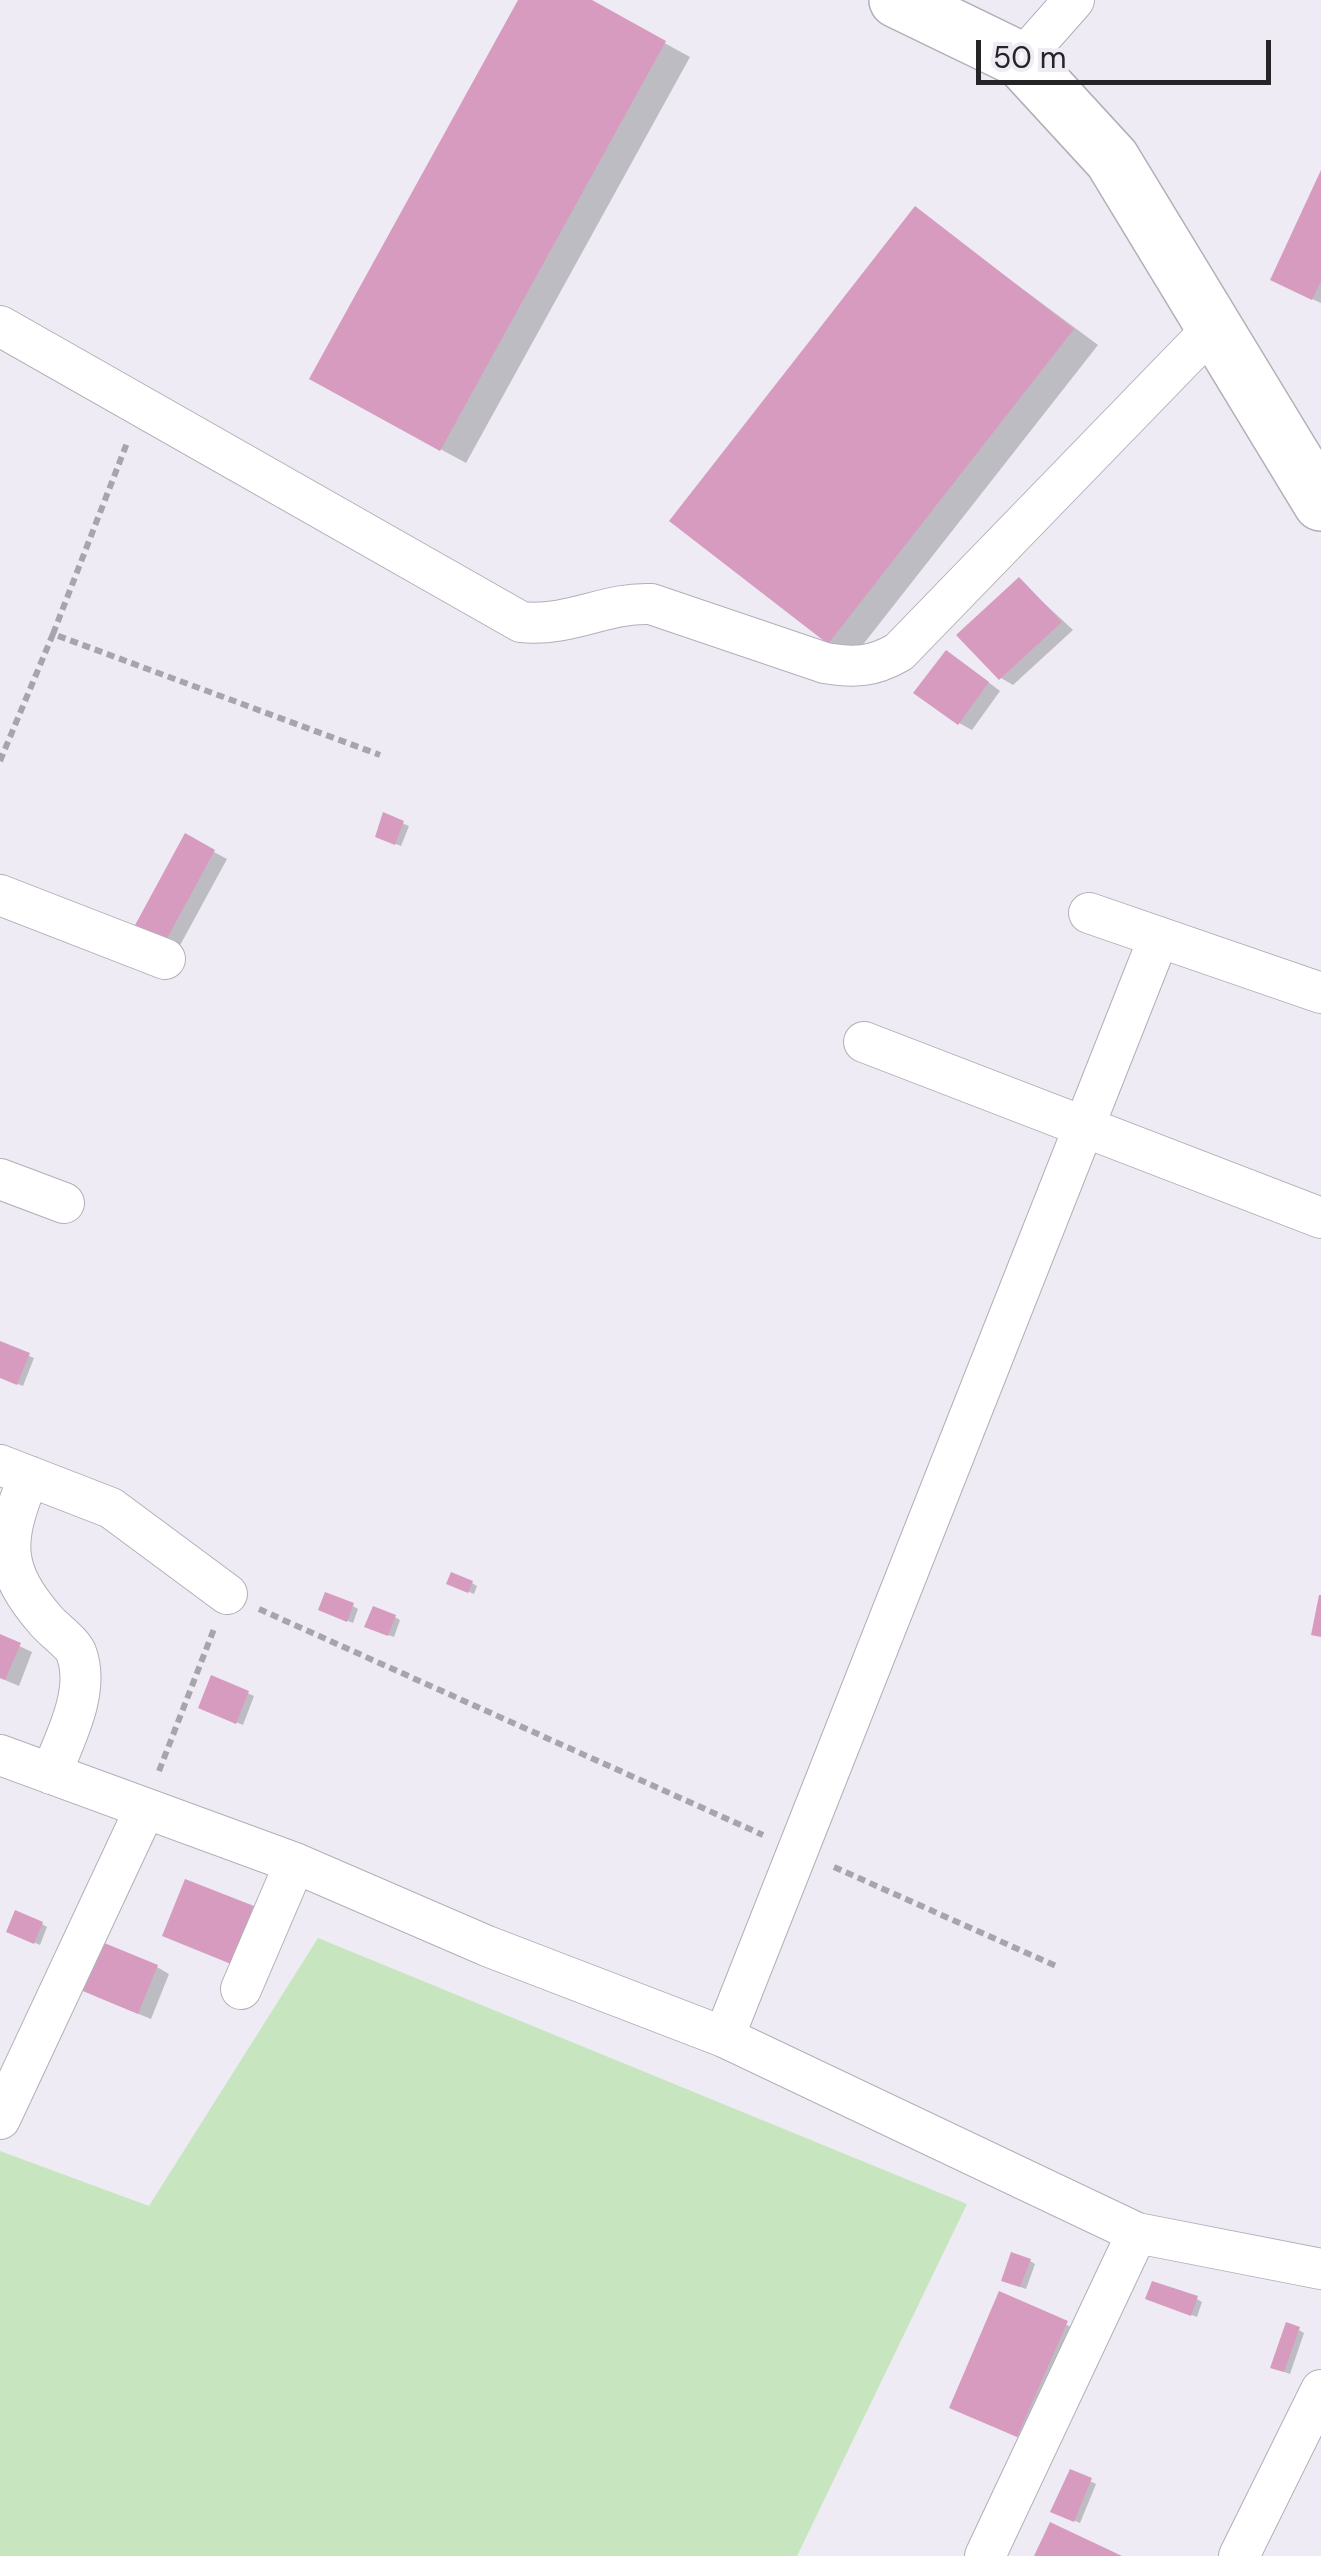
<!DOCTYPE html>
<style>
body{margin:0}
#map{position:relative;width:1321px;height:2556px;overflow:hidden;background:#eeebf4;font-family:"DM Sans",sans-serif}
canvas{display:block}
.scale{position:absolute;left:976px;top:40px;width:295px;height:45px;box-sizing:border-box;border:5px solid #252427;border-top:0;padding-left:12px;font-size:30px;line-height:35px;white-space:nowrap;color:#252427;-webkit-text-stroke:8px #eeebf4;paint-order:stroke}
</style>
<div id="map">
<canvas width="1321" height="2556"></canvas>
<div class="scale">50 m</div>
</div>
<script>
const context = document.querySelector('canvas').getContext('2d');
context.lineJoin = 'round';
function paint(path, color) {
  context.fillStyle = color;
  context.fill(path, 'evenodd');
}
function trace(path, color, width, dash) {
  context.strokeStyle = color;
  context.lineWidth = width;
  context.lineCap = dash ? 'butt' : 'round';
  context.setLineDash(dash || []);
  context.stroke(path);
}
paint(new Path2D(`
 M318 1938 967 2204 797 2556H0V2151L149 2206Z`), '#c7e6bf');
paint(new Path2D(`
 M521 0H586L690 57 466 463 337 393Z
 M1321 176V303L1292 290Z
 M915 209 1098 345 854 656 829 642Z
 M1019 580 1073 630 1013 685 1001 678Z
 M959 660 1000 691 972 730 959 723Z
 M385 816 409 826 401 846 383 839Z
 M186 837 227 859 178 949 137 926Z
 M0 1344 34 1358 23 1386 0 1377Z
 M472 1583 477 1586 474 1594 455 1586Z
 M353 1606 358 1609 353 1623 326 1612Z
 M395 1617 400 1620 394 1637 372 1629Z
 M0 1637 32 1652 19 1686 0 1678Z
 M212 1678 254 1696 243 1725 207 1710Z
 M42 1924 47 1927 40 1945 15 1934Z
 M157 1967 169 1974 151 2019 93 1995Z
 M1030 2261 1035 2264 1026 2289 1009 2283Z
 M1001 2294 1086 2334 1037 2446 952 2407Z
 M1197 2299 1202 2302 1197 2317 1154 2301Z
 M1299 2330 1304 2333 1290 2374 1279 2370Z
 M1071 2472 1096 2484 1080 2523 1059 2514Z`), '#0003');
paint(new Path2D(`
 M518 0H592L666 41 440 451 309 379Z
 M1321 170V281L1312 300 1270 280Z
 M915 206 1074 329 828 644 669 521Z
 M1019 577 1062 622 999 680 956 635Z
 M946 650 989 682 958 725 913 693Z
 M383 812 404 821 395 845 375 837Z
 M185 833 215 850 164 944 134 927Z
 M0 1341 30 1353 17 1385 0 1378Z
 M451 1572 473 1581 468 1593 446 1584Z
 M325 1592 354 1603 347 1622 318 1610Z
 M1319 1595H1321V1637L1311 1635Z
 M373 1606 396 1615 388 1636 364 1627Z
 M0 1634 21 1643 5 1680 0 1678Z
 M211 1675 249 1691 236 1724 198 1708Z
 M185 1879 254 1906 231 1964 162 1936Z
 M15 1910 43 1922 34 1944 6 1932Z
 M97 1940 158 1965 138 2014 78 1989Z
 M1011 2252 1031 2259 1020 2287 1001 2281Z
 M1152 2281 1198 2296 1191 2316 1145 2299Z
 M999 2291 1068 2321 1017 2437 949 2408Z
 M1286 2322 1300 2327 1284 2372 1270 2368Z
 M1070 2469 1092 2478 1074 2522 1050 2512Z
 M1050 2522 1122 2556H1034Z`), '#d79bc0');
const street = new Path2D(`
 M1021 60 1074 0
 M0 326 521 622C571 627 605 602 651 604L825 663C855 668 873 667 899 652L1214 327
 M0 895 165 959
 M1089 913 1321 993
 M864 1042 1321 1218
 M0 1179 64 1203
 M0 1465 111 1508 227 1594
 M29 1476C3 1541 0 1568 47 1622 55 1631 74 1644 77 1655 90 1693 64 1740 51 1774
 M0 1755 295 1863 487 1946 724 2037 1137 2233 1321 2269
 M241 1989 295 1863
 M724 2037 1159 937
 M0 2119 145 1809
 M985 2556 1137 2233
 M1239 2556 1321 2390`);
const secondary = new Path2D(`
 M897 0 1021 60 1112 159 1321 503`);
trace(street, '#b2afb8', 42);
trace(secondary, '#b2afb8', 58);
trace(new Path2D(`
 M53 634 127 443
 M0 761 53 634 380 755
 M259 1609 763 1835
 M159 1771 214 1629
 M834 1867 1056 1966`), '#a7a5ac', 6, [8, 5]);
trace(street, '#fff', 40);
trace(secondary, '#fff', 55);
</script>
